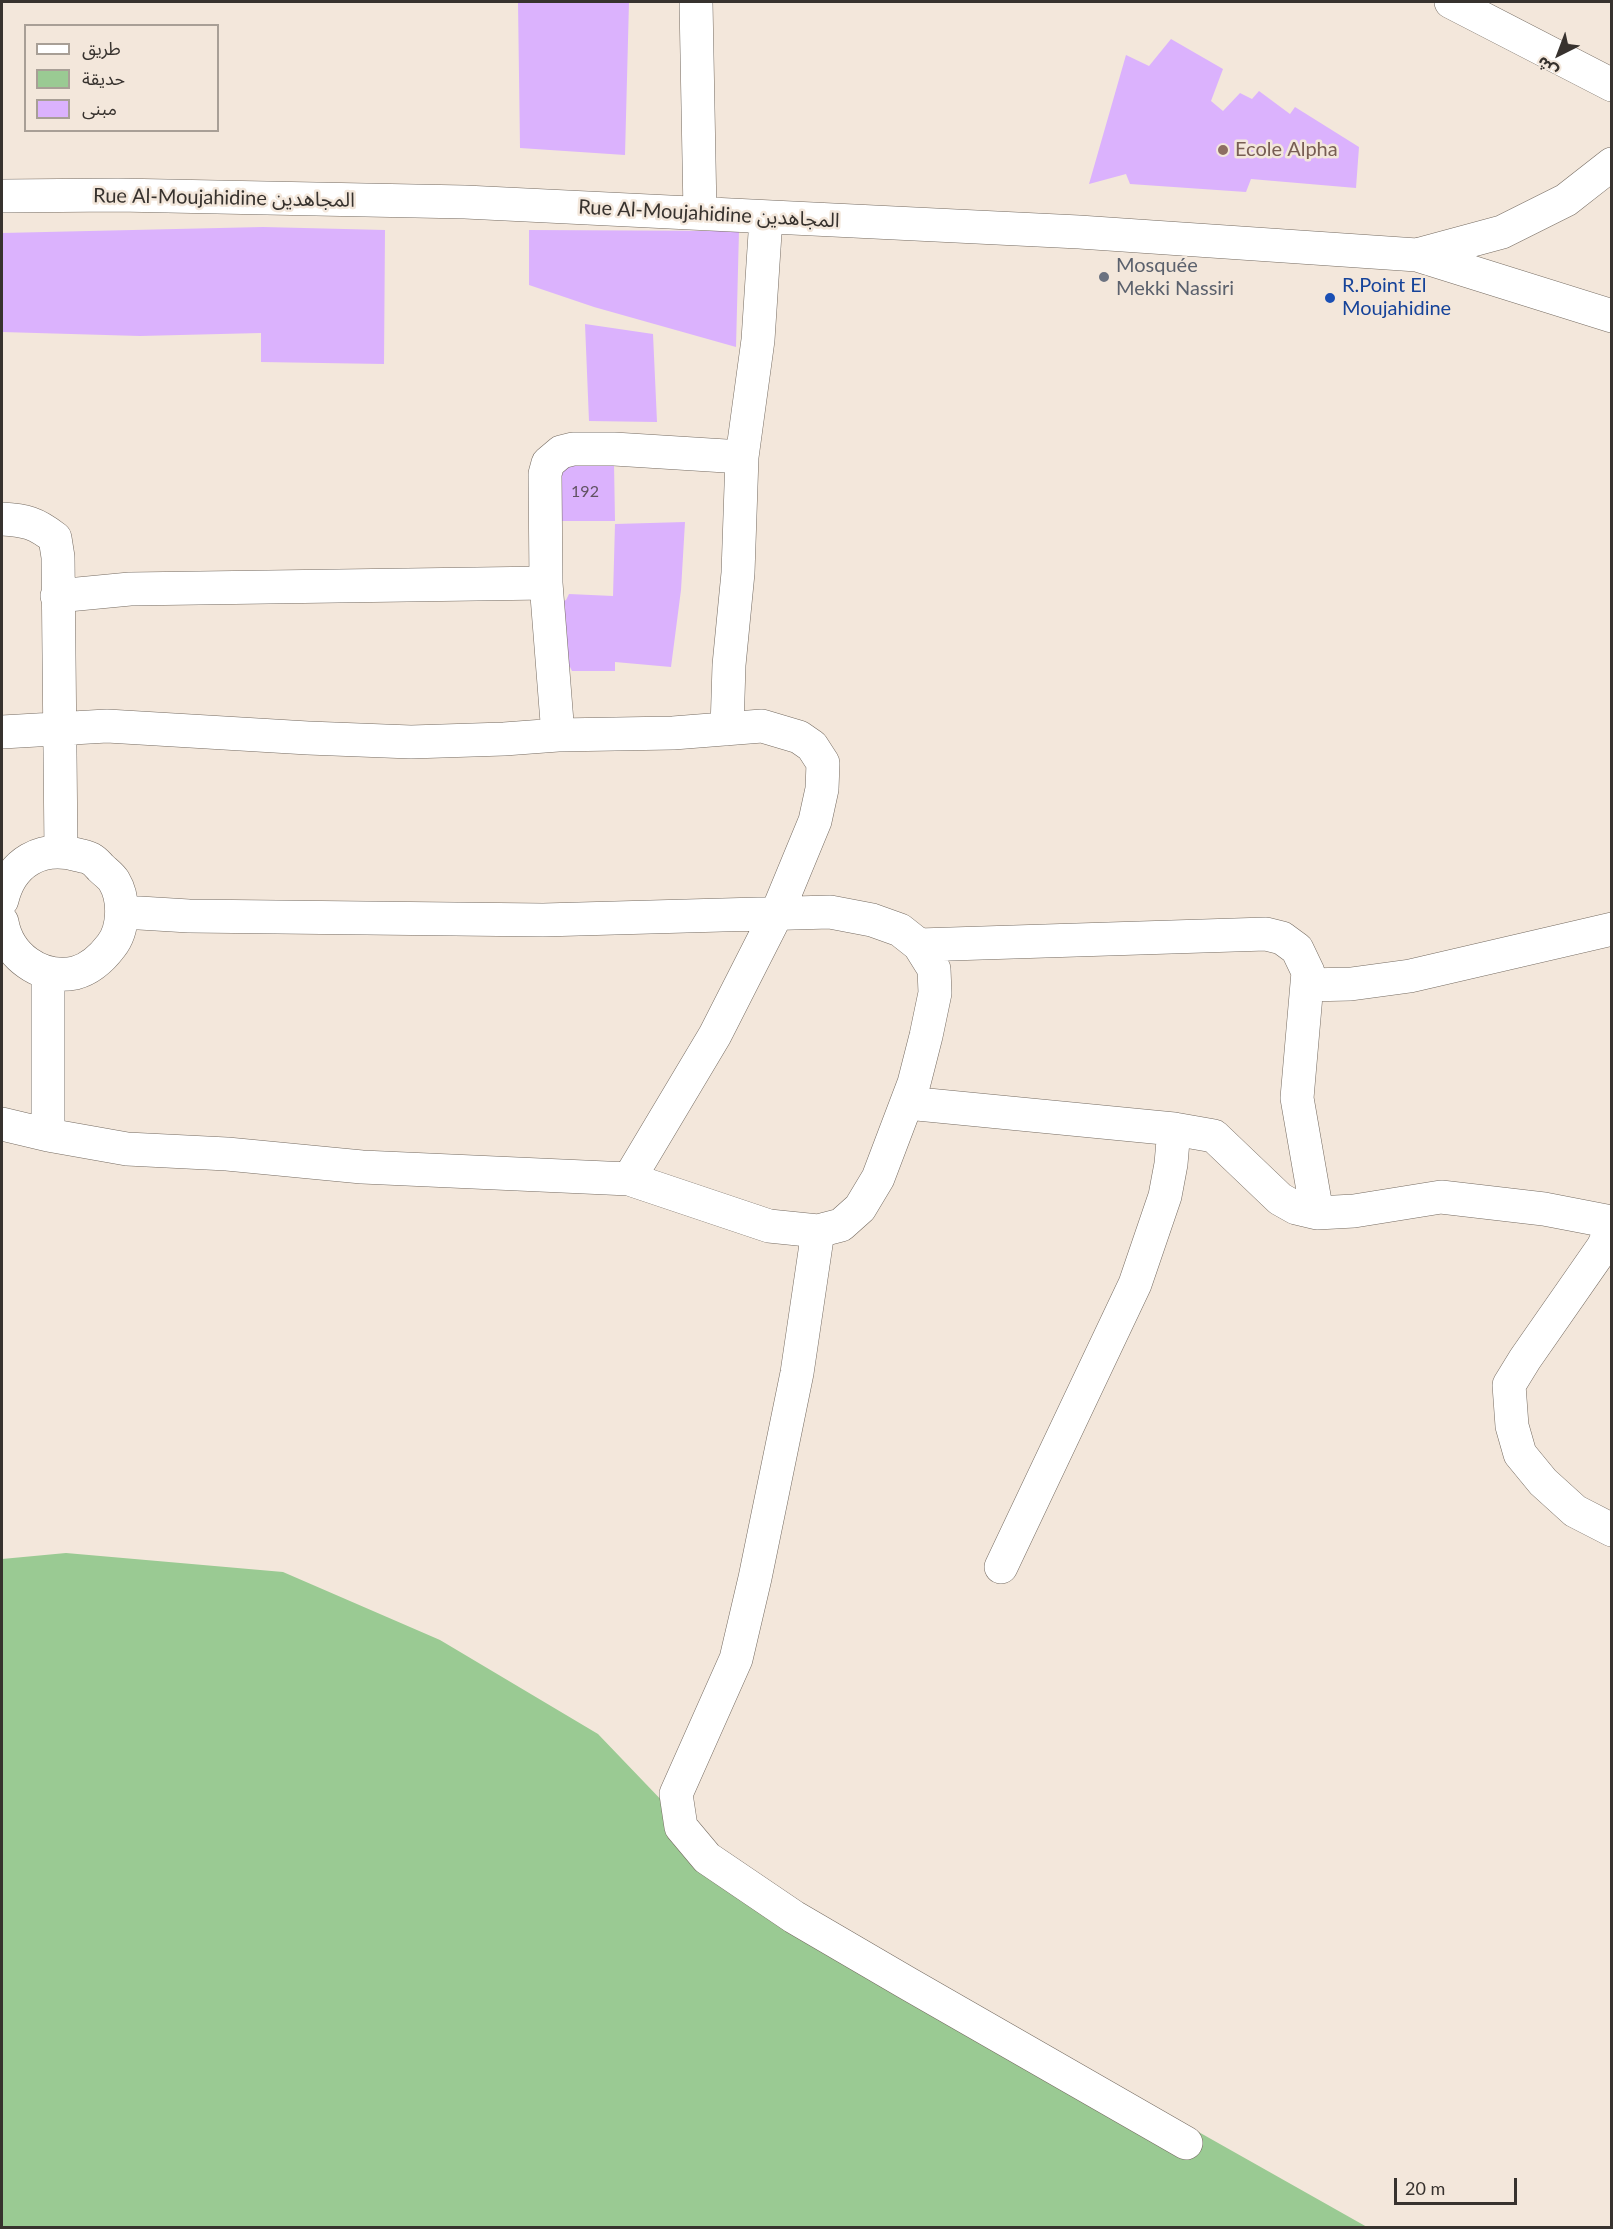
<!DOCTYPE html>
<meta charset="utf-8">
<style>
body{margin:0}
#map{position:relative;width:1613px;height:2229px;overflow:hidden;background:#f3e7db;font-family:Lato,"Noto Sans Arabic",sans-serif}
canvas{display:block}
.frame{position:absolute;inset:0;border:3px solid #37322e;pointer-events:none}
.legend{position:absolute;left:24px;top:24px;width:195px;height:108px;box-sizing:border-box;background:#f3e7db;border:2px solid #a89f96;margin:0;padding:8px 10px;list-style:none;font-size:18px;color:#37322e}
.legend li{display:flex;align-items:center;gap:12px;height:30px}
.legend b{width:30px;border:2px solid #a89f96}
.north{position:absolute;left:1529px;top:24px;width:60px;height:60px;-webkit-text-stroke:4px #f3e7db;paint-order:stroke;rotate:222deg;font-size:16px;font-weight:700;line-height:24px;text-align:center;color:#37322e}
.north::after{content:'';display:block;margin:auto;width:21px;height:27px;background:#37322e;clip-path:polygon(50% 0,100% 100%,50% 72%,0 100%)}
.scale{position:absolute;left:1394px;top:2178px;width:123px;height:27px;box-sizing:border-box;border:3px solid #37322e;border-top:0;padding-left:8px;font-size:18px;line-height:21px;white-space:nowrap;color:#37322e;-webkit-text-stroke:4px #f3e7db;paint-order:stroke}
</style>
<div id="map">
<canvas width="1613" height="2229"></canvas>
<div class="frame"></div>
<ul class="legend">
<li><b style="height:8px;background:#fff"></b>طريق</li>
<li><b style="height:16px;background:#9aca93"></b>حديقة</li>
<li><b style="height:16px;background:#dbb2fd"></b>مبنى</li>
</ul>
<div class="north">ش</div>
<div class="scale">20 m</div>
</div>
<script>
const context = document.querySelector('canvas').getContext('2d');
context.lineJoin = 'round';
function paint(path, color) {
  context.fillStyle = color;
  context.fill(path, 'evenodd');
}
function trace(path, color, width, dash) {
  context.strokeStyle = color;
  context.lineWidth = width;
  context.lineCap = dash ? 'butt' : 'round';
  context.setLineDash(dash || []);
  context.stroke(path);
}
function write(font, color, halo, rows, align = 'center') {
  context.font = font + ' Lato,"Noto Sans Arabic",sans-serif';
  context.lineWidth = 5;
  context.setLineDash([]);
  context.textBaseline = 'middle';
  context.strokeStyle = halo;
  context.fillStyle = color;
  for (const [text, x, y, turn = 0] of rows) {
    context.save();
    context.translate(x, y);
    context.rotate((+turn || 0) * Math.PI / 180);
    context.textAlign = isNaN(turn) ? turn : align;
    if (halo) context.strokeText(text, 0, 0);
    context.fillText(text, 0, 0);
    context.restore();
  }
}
paint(new Path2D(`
 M66 1553 283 1572 440 1640 598 1734 714 1855 798 1906 1367 2227 2 2228V1559Z`), '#9aca93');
paint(new Path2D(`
 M518 2H629L625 155 520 148Z
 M1171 39 1223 69 1211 101 1223 111 1240 93 1252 99 1259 91 1290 114 1295 107 1359 147 1356 188 1251 179 1246 192 1130 184 1126 174 1089 184 1126 55 1149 66Z
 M263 227 385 230 384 364 261 362V333L140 336 2 332V233Z
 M529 230 739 231 736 347 594 307 529 285Z
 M585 324 653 334 657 422 589 421Z
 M556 463H614L615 521H556Z
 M685 522 681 590 671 667 615 662V671H572L570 667 564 664 561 602 566 600 569 594 613 596 615 524Z`), '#dbb2fd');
const street = new Path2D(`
 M696 2 700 213
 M1451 2 1612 85
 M2 196 118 195 465 202 1079 232 1417 255 1612 316
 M1417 255 1502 232 1566 200 1612 164
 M2 519C25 520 36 523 55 538L58 557 61 851
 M57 596 130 589 546 583
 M727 729 729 665 738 573 742 457 758 340 766 218
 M2 732 107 726 308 738 411 742 504 739 558 735 673 733 762 726 799 737 812 746 823 763 822 789 815 821 777 913 715 1035 629 1179
 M558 735 546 583 545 474 548 463 561 452 573 449H614L742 457
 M2 900C11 862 41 845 78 855 82 856 88 857 91 859 95 861 98 865 101 868 105 872 111 876 114 881 125 899 124 930 111 946 102 958 90 969 75 973 40 980 8 956 2 922
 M919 945 1266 934 1282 938 1297 949 1308 972 1297 1098 1317 1213
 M1307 985 1351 984 1410 976 1612 929
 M907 1103 1174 1129 1214 1136 1280 1199 1296 1208 1317 1213 1354 1211 1441 1197 1544 1209 1612 1222
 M2 1124 48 1135 127 1149 227 1154 362 1167 629 1179 769 1226 818 1231 841 1225 860 1208 878 1178 914 1083 926 1036 935 993 934 969 919 945 900 930 872 920 830 912 543 920 189 916 123 912
 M48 1135V973
 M1612 1227 1603 1247 1525 1359 1509 1385 1512 1426 1520 1454 1543 1482 1575 1511 1612 1530
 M818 1231 797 1373 755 1578 736 1659 676 1794 681 1827 707 1858 794 1917 907 1983 1186 2143
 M1001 1567 1135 1284 1165 1196 1171 1164 1174 1129`);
trace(street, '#756b61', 34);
trace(street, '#fff', 33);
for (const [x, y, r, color] of [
 [1223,150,6,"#8d6e63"],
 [1104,277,6,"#6b7280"],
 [1330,298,6,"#1a4fb4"]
]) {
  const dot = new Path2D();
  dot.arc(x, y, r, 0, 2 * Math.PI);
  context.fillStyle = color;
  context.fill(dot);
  trace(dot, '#f3e7db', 2);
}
write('16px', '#605262', null, [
 ["192",585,492]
]);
write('20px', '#785e54', '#f3e7db', [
 ["Ecole Alpha",1235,150]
], 'left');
write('20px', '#37322e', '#f3e7db', [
 ["Rue Al-Moujahidine المجاهدين",224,198,1],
 ["Rue Al-Moujahidine المجاهدين",709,214,3]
]);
write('20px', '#5b616d', '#f3e7db', [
 ["Mosquée",1116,266],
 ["Mekki Nassiri",1116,289]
], 'left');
write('20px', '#164399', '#f3e7db', [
 ["R.Point El",1342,286],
 ["Moujahidine",1342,309]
], 'left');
</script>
